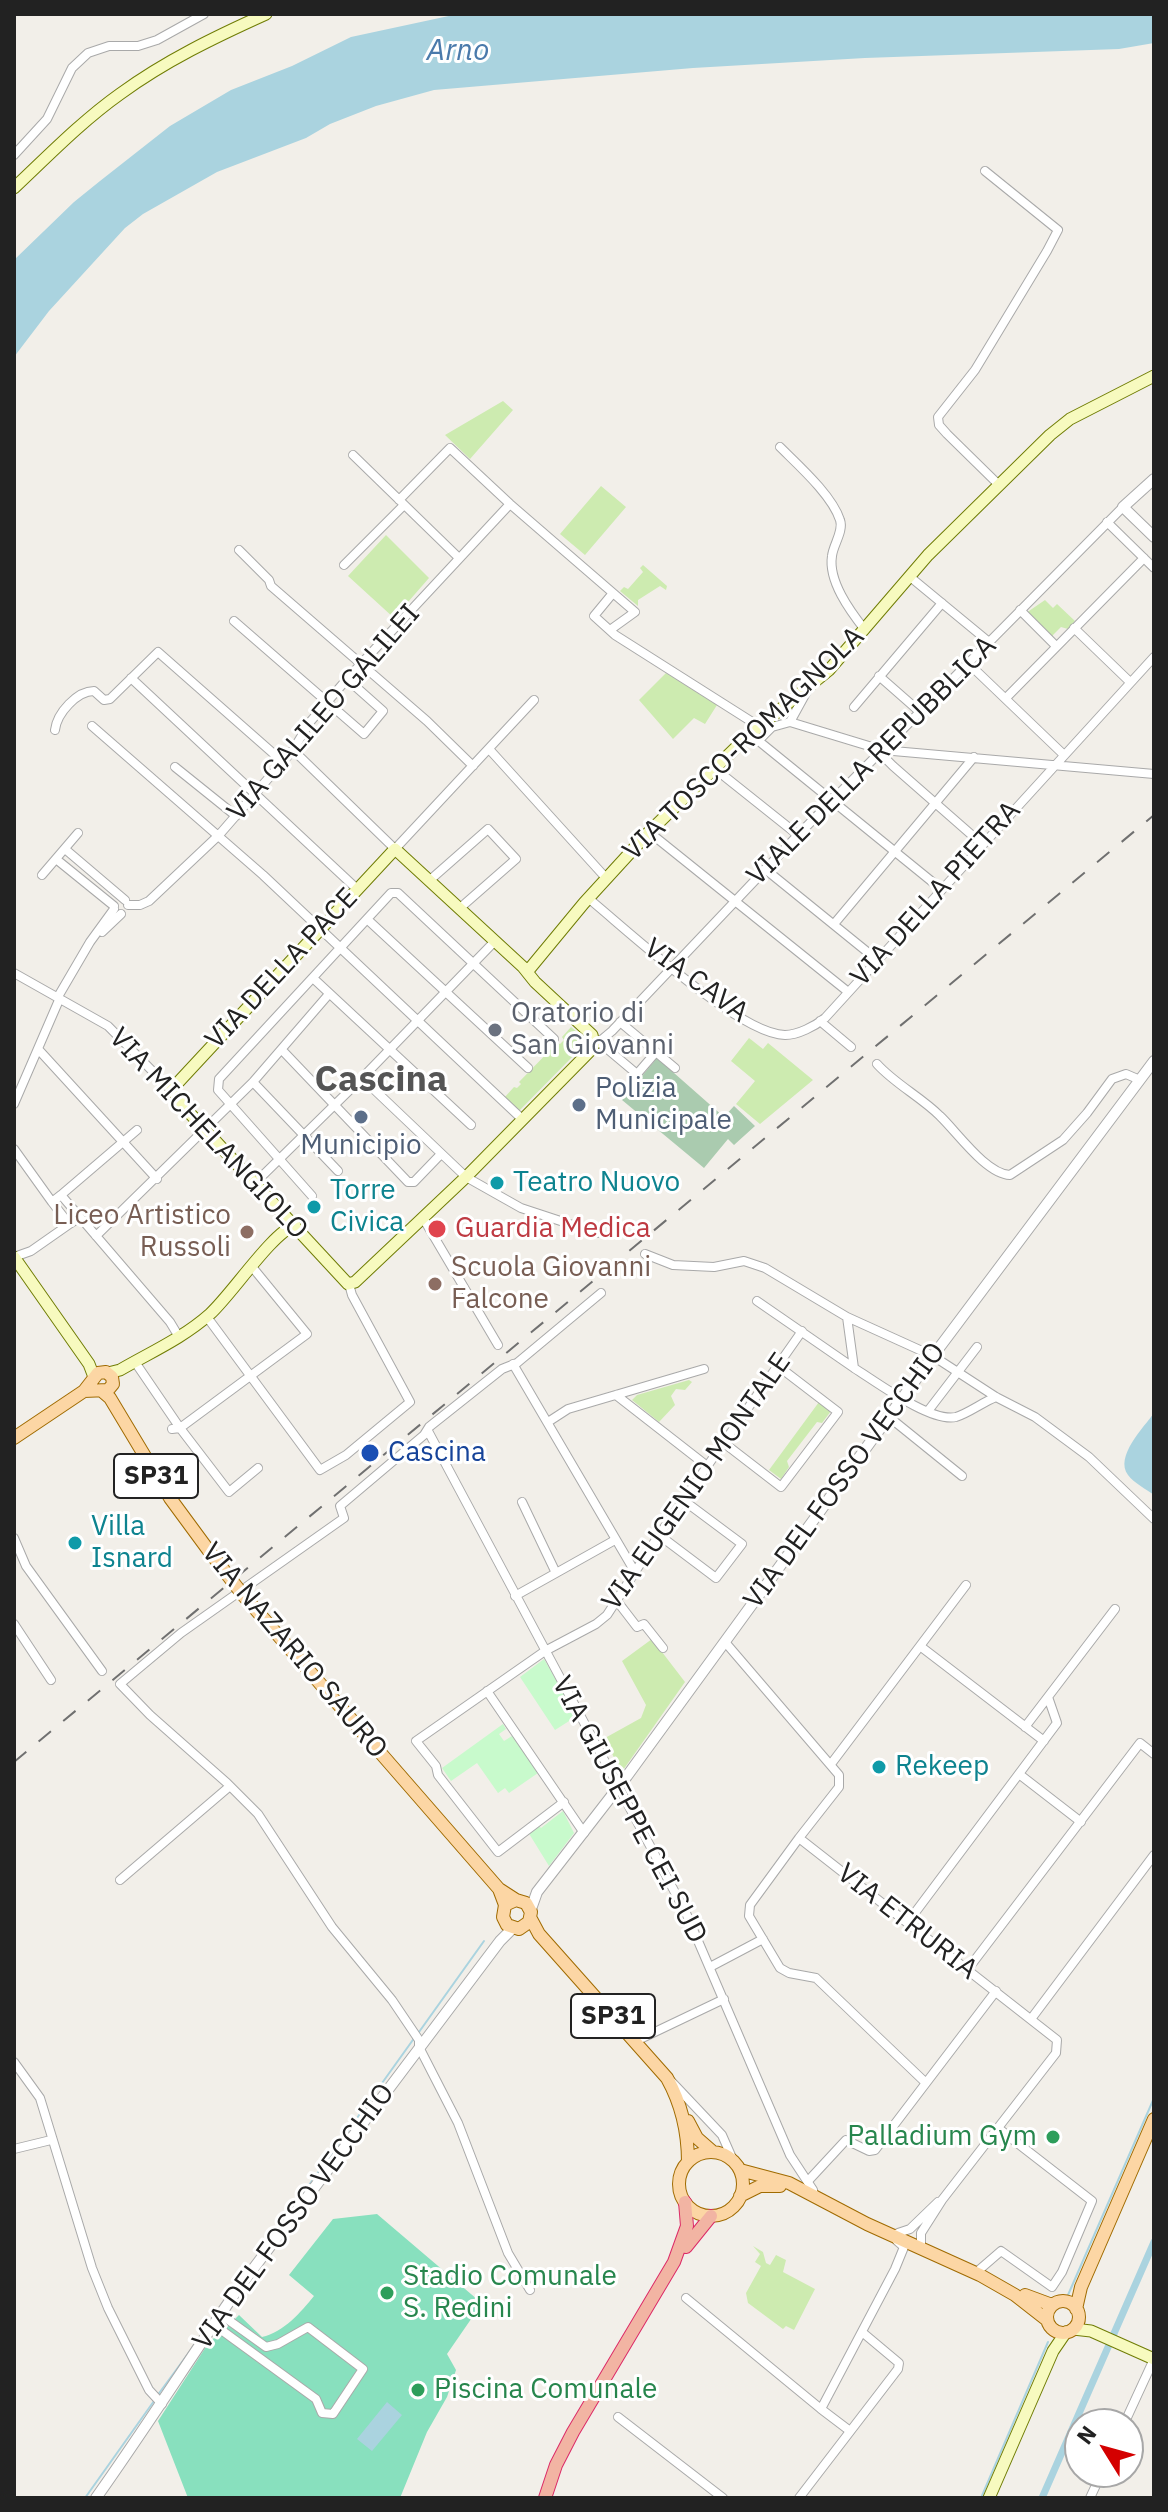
<!DOCTYPE html>
<style>
body{margin:0}
#map{position:relative;width:1168px;height:2512px;overflow:hidden;background:#f2efe9;font-family:"IBM Plex Sans",sans-serif}
canvas{display:block}
.frame{position:absolute;inset:0;border:16px solid #222;pointer-events:none}
.north{position:absolute;left:1064px;top:2408px;width:80px;height:80px;box-sizing:border-box;background:#fff;border:2px solid #a7a7a7;border-radius:50%;rotate:307deg;font-size:22px;font-weight:700;line-height:32px;text-align:center;color:#222}
.north::after{content:'';display:block;margin:auto;width:28px;height:36px;background:#d40000;clip-path:polygon(50% 0,100% 100%,50% 72%,0 100%)}
</style>
<div id="map">
<canvas width="1168" height="2512"></canvas>
<div class="frame"></div>
<div class="north">N</div>
</div>
<script>
const context = document.querySelector('canvas').getContext('2d');
context.lineJoin = 'round';
function paint(path, color) {
  context.fillStyle = color;
  context.fill(path, 'evenodd');
}
function trace(path, color, width, dash) {
  context.strokeStyle = color;
  context.lineWidth = width;
  context.lineCap = dash ? 'butt' : 'round';
  context.setLineDash(dash || []);
  context.stroke(path);
}
function write(font, color, halo, rows, align = 'center') {
  context.font = font + ' "IBM Plex Sans",sans-serif';
  context.lineWidth = 6;
  context.setLineDash([]);
  context.textBaseline = 'middle';
  context.strokeStyle = halo;
  context.fillStyle = color;
  for (const [text, x, y, turn = 0] of rows) {
    context.save();
    context.translate(x, y);
    context.rotate((+turn || 0) * Math.PI / 180);
    context.textAlign = isNaN(turn) ? turn : align;
    if (halo) context.strokeText(text, 0, 0);
    context.fillText(text, 0, 0);
    context.restore();
  }
}
paint(new Path2D(`
 M503 401 513 410 470 459 445 435Z
 M601 486 626 507 585 555 560 534Z
 M386 535 429 578 394 618 348 576Z
 M643 565 667 586 666 590 660 586 638 600V606L620 591 624 587 628 589 643 572 640 568Z
 M1045 600 1053 608 1057 604 1075 621 1068 629 1061 627 1053 635V640L1026 613Z
 M666 673 717 705 705 724 694 718 673 739 639 700Z
 M571 1027 583 1037 582 1047 518 1112 504 1098 514 1087 517 1088 521 1084 519 1082 557 1043 560 1044 564 1040 562 1037Z
 M749 1038 763 1049 768 1043 813 1080 760 1124 736 1104 755 1081 731 1061Z
 M689 1380 692 1382 685 1390 676 1389 671 1396 675 1405 659 1422 632 1400 637 1395Z
 M819 1402 831 1411 822 1423 817 1422 787 1461 789 1467 781 1479 769 1470Z
 M652 1639 685 1682 621 1773 605 1738 641 1718 646 1705 622 1661Z
 M753 2246 763 2252 766 2263 770 2265 776 2255 786 2260 783 2272 815 2289 794 2330 786 2326 783 2329 748 2303 746 2293 761 2266 755 2262 760 2254Z`), '#cdebb0');
paint(new Path2D(`
 M657 1058 724 1117 734 1106 755 1126 734 1145 728 1139 704 1168 622 1100Z`), '#aacbaf');
paint(new Path2D(`
 M544 1659 577 1716 555 1730 520 1677Z
 M503 1724 506 1729 499 1734 504 1741 512 1736 538 1773 509 1793 505 1788 498 1793 477 1763 451 1781 442 1768Z
 M563 1811 574 1833 549 1866 528 1832 538 1825 541 1828Z`), '#c8facc');
paint(new Path2D(`
 M377 2214 478 2300V2309L447 2354 456 2370 447 2397 427 2432 400 2498H188L158 2421 211 2339 216 2338 239 2315 262 2337C284 2332 301 2312 314 2296L289 2275 333 2219Z`), '#88e0be');
paint(new Path2D(`
 M458 14H1154V43L1119 49 865 58 693 68 434 90 376 106 330 124 306 138 217 172 143 214 125 228 49 311 14 357V260L74 202 100 181 170 126 231 90 292 66 351 37Z
 M1154 1413V1495C1146 1489 1134 1483 1128 1475 1114 1457 1144 1427 1154 1413Z
 M387 2402 402 2415 372 2451 357 2439Z`), '#aad3df');
trace(new Path2D(`
 M419 2032 484 1941
 M279 2227 415 2037
 M1068 2295 1154 2098
 M157 2396 196 2343
 M85 2498 154 2401
 M981 2498 1048 2342`), '#aad3df', 2);
trace(new Path2D(`
 M1042 2498 1154 2242`), '#aad3df', 7);
const minor = new Path2D(`
 M14 155 47 119 72 68 88 53 109 46H138L157 40 204 14
 M985 171 1058 230 1047 251 975 370 938 417 939 425 947 434 999 485
 M780 447C798 465 832 495 840 520 844 531 833 545 832 556 828 581 850 611 865 630
 M353 455 459 558
 M399 500 450 448 510 504 635 612 610 630
 M1107 522 1154 568
 M239 550 269 580 271 586 427 721 473 766
 M344 565 404 505
 M909 576 989 642
 M613 593 594 616 615 635 760 727
 M1020 610 1056 646
 M234 621 364 734 383 711 347 679
 M1074 628 1130 682
 M968 663 1063 754
 M879 676 920 712
 M131 678 357 889
 M1006 698 1144 558
 M854 707 942 603
 M790 722 807 691
 M92 726 263 875 522 1119
 M55 730C57 713 77 691 94 691L104 700 110 699 158 652 283 762
 M755 738 941 889
 M758 741 772 727 790 722 882 750 1154 774
 M489 749 606 878
 M293 750 395 849 534 700
 M882 750 883 756 893 766 982 844
 M175 767 236 816
 M714 768 798 835
 M649 832 847 991
 M65 849 125 900
 M56 859 114 906
 M765 869 876 959
 M42 875 78 833
 M430 880 488 829 516 859 460 908
 M588 898C626 929 740 1035 785 1035 798 1035 815 1026 825 1018L1154 657
 M128 905H140L149 901 219 835 293 750 310 722 347 679 510 504
 M368 920 528 1068
 M834 924 974 757
 M102 932 121 914
 M14 973 108 1026 172 1091
 M314 979 471 1125
 M820 1021 851 1047
 M620 1022 675 1068
 M599 1042 637 1074 656 1052
 M594 1046 612 1031 798 835 1123 507
 M38 1049 157 1179
 M282 1050 408 1182H414L441 1154
 M877 1064C895 1084 921 1097 940 1116 957 1132 986 1174 1010 1175L1063 1140 1087 1113 1112 1079 1126 1074 1140 1080
 M362 1078 466 1177 521 1208 597 1233
 M253 1082 338 1171
 M14 1104 59 1000V995L90 942 114 909
 M14 1149 52 1202
 M255 1183 362 1078 495 941
 M61 1195 137 1130
 M312 1196 218 1090 219 1079 391 893H398L554 1039
 M80 1217 71 1223 66 1220 52 1202 61 1195 170 1322 179 1337
 M423 1218 498 1345
 M96 1236 253 1082 329 994
 M645 1254 673 1265 714 1267 744 1261 765 1268 847 1317 933 1356 996 1397 1035 1417 1089 1457 1154 1519
 M14 1257 31 1251 71 1223
 M757 1301 854 1368
 M207 1317 320 1470 346 1455 410 1402 352 1295 349 1284
 M847 1317 854 1368C875 1381 931 1423 956 1417 969 1413 983 1402 996 1397
 M135 1362 180 1428 229 1492 258 1468
 M513 1364 635 1572
 M616 1395 707 1466
 M928 1411 977 1347
 M889 1417 962 1476
 M548 1422 568 1409 704 1369
 M172 1429 180 1428 307 1334 253 1268
 M428 1431 686 1913 790 2155 813 2190 814 2196
 M724 1443 781 1487 838 1412 778 1366
 M522 1502 556 1573
 M659 1535 716 1578 742 1544 683 1500
 M14 1538 26 1566 102 1671
 M515 1596 615 1540
 M617 1601 637 1627 644 1624 663 1648
 M14 1624 51 1680
 M725 1642 839 1775V1787L799 1838 1057 2040 1056 2053 942 2200 921 2233V2244
 M920 1646 1044 1741
 M487 1691 584 1833
 M1025 1727 1115 1609
 M831 1764 966 1585
 M1019 1774 1081 1822
 M564 1802 498 1852 438 1775 436 1766 416 1741 545 1651 596 1624 607 1615 659 1535 802 1331
 M799 1838 750 1905 749 1916 780 1968 789 1973 816 1978 926 2083
 M120 1880 230 1786
 M908 1922 1057 1723 1048 1697
 M710 1967 763 1939
 M968 1969 1140 1743 1154 1754
 M1031 2019 1154 1855
 M636 2041 724 1999
 M14 2062 40 2098 92 2268 108 2308 149 2390 162 2404
 M670 2080 722 2135 733 2160
 M14 2149 51 2140
 M808 2181 846 2140 869 2151 875 2150 996 1991
 M898 2233 910 2229 938 2202
 M979 2270 1001 2251 1052 2287 1062 2272 1092 2201 998 2128
 M530 2290 508 2253 458 2123 419 2047V2040L392 2000 332 1927 258 1814 227 1783 150 1715 120 1684 181 1633 344 1518 340 1506 424 1435 429 1427 502 1369 517 1363 601 1293
 M686 2298 821 2409
 M213 2324 316 2399 322 2413 333 2414 363 2369 308 2327 278 2344 266 2347 220 2314
 M618 2417 723 2498
 M1124 2424 1154 2359
 M850 2431 821 2409 895 2269 904 2247 897 2241
 M799 2498 898 2369 899 2363 862 2332
 M1090 2498 1102 2472`);
const tertiary = new Path2D(`
 M1154 479 1123 507 1154 537
 M531 1909 537 1892 627 1776 933 1356 1154 1061
 M96 2498C145 2429 190 2358 238 2289L500 1941 513 1928`);
const secondary = new Path2D(`
 M14 188C48 156 82 121 120 94 165 61 215 37 266 14
 M395 849 523 967 535 982 592 1035 594 1043 592 1049 466 1177 355 1282 348 1284 183 1106 172 1089Z
 M527 972 584 903 649 832 750 734 829 670 928 555 1050 435 1070 419 1154 376
 M14 1257 89 1364 94 1377
 M108 1373 120 1370C151 1352 183 1338 210 1314 232 1294 272 1233 295 1225
 M1073 2329 1091 2331 1154 2359
 M989 2498 1053 2351 1066 2332`);
const primary = new Path2D(`
 M103 1392 110 1398 170 1498 209 1551
 M14 1438 84 1391 98 1373 106 1372 112 1377 113 1384 108 1390 84 1391
 M243 1595 499 1889 516 1900
 M499 1889 505 1905 503 1917 507 1925 519 1929 529 1922 531 1912 526 1903 516 1900 505 1905
 M531 1919 539 1934 667 2078C681 2103 688 2133 688 2162
 M688 2121 697 2138 713 2152
 M679 2184a32 32 0 1 1 64 0a32 32 0 1 1-64 0Z
 M740 2170 789 2183 867 2224 980 2275 1015 2295 1047 2320
 M740 2196 760 2186H780
 M1025 2295 1052 2305
 M1047 2317a16 16 0 1 1 32 0a16 16 0 1 1-32 0Z
 M1076 2309 1081 2287 1154 2119`);
const trunk = new Path2D(`
 M686 2247 711 2216
 M545 2498 556 2465 573 2432 674 2262 687 2226 685 2202`);
trace(minor, '#a9a9a9', 10);
trace(tertiary, '#a9a9a9', 12);
trace(secondary, '#707d05', 13);
trace(primary, '#a06b00', 14);
trace(trunk, '#dc2a67', 14);
trace(minor, '#fff', 8);
trace(tertiary, '#fff', 10);
trace(secondary, '#f7fabf', 11);
trace(primary, '#fcd6a4', 12);
trace(trunk, '#f2b4a3', 12);
trace(new Path2D(`
 M14 1762 1154 815`), '#707070', 2, [16, 16]);
const primaryBridge = new Path2D(`
 M209 1551 243 1595`);
trace(primaryBridge, '#a06b00', 14, []);
trace(primaryBridge, '#fcd6a4', 12);
for (const [x, y, r, color] of [
 [495,1030,8,"#6b7280"],
 [579,1105,8,"#5c6f8a"],
 [361,1117,8,"#5c6f8a"],
 [497,1183,8,"#0f9aa8"],
 [314,1207,8,"#0f9aa8"],
 [437,1229,10,"#e0444e"],
 [247,1232,8,"#8d6e63"],
 [435,1284,8,"#8d6e63"],
 [370,1453,10,"#1a4fb4"],
 [75,1543,8,"#0f9aa8"],
 [879,1767,8,"#0f9aa8"],
 [1053,2137,8,"#2e9e5b"],
 [387,2293,8,"#2e9e5b"],
 [418,2390,8,"#2e9e5b"]
]) {
  const dot = new Path2D();
  dot.arc(x, y, r, 0, 2 * Math.PI);
  context.fillStyle = color;
  context.fill(dot);
  trace(dot, '#fff', 3);
}
for (const [x, y, w] of [
 [156,1476,84],
 [613,2016,84]
]) {
  const box = new Path2D();
  box.roundRect(x - w / 2, y - 22, w, 44, 6);
  context.fillStyle = '#fff';
  context.fill(box);
  trace(box, '#222', 2);
}
write('bold 26px', '#222', null, [
 ["SP31",156,1476],
 ["SP31",613,2016]
]);
write('28px', '#222', '#fff', [
 ["VIA GALILEO GALILEI",324,713,-49],
 ["VIA TOSCO-ROMAGNOLA",744,744,-44],
 ["VIALE DELLA REPUBBLICA",872,761,-45],
 ["VIA DELLA PIETRA",936,894,-48],
 ["VIA DELLA PACE",282,969,-47],
 ["VIA CAVA",696,981,36],
 ["VIA MICHELANGIOLO",208,1134,47],
 ["VIA DEL FOSSO VECCHIO",845,1476,-54],
 ["VIA EUGENIO MONTALE",697,1482,-55],
 ["VIA NAZARIO SAURO",294,1651,50],
 ["VIA GIUSEPPE CEI SUD",629,1810,62],
 ["VIA ETRURIA",907,1922,38],
 ["VIA DEL FOSSO VECCHIO",294,2217,-54]
]);
write('28px', '#5b616d', '#fff', [
 ["Oratorio di",511,1014],
 ["San Giovanni",511,1046]
], 'left');
write('28px', '#4e5e75', '#fff', [
 ["Polizia",595,1089],
 ["Municipale",595,1121],
 ["Municipio",361,1146,"center"]
], 'left');
write('28px', '#0d838f', '#fff', [
 ["Teatro Nuovo",513,1183],
 ["Torre",330,1191],
 ["Civica",330,1223],
 ["Villa",91,1527],
 ["Isnard",91,1559],
 ["Rekeep",895,1767]
], 'left');
write('28px', '#785e54', '#fff', [
 ["Liceo Artistico",231,1216],
 ["Russoli",231,1248],
 ["Scuola Giovanni",451,1268,"left"],
 ["Falcone",451,1300,"left"]
], 'right');
write('28px', '#be3a42', '#fff', [
 ["Guardia Medica",455,1229]
], 'left');
write('28px', '#164399', '#fff', [
 ["Cascina",388,1453]
], 'left');
write('28px', '#27864d', '#fff', [
 ["Palladium Gym",1037,2137,"right"],
 ["Stadio Comunale",403,2277],
 ["S. Redini",403,2309],
 ["Piscina Comunale",434,2390]
], 'left');
write('italic 30px', '#4a7aab', '#fff', [
 ["Arno",458,51]
]);
write('bold 36px', '#555', '#fff', [
 ["Cascina",381,1081]
]);
</script>
